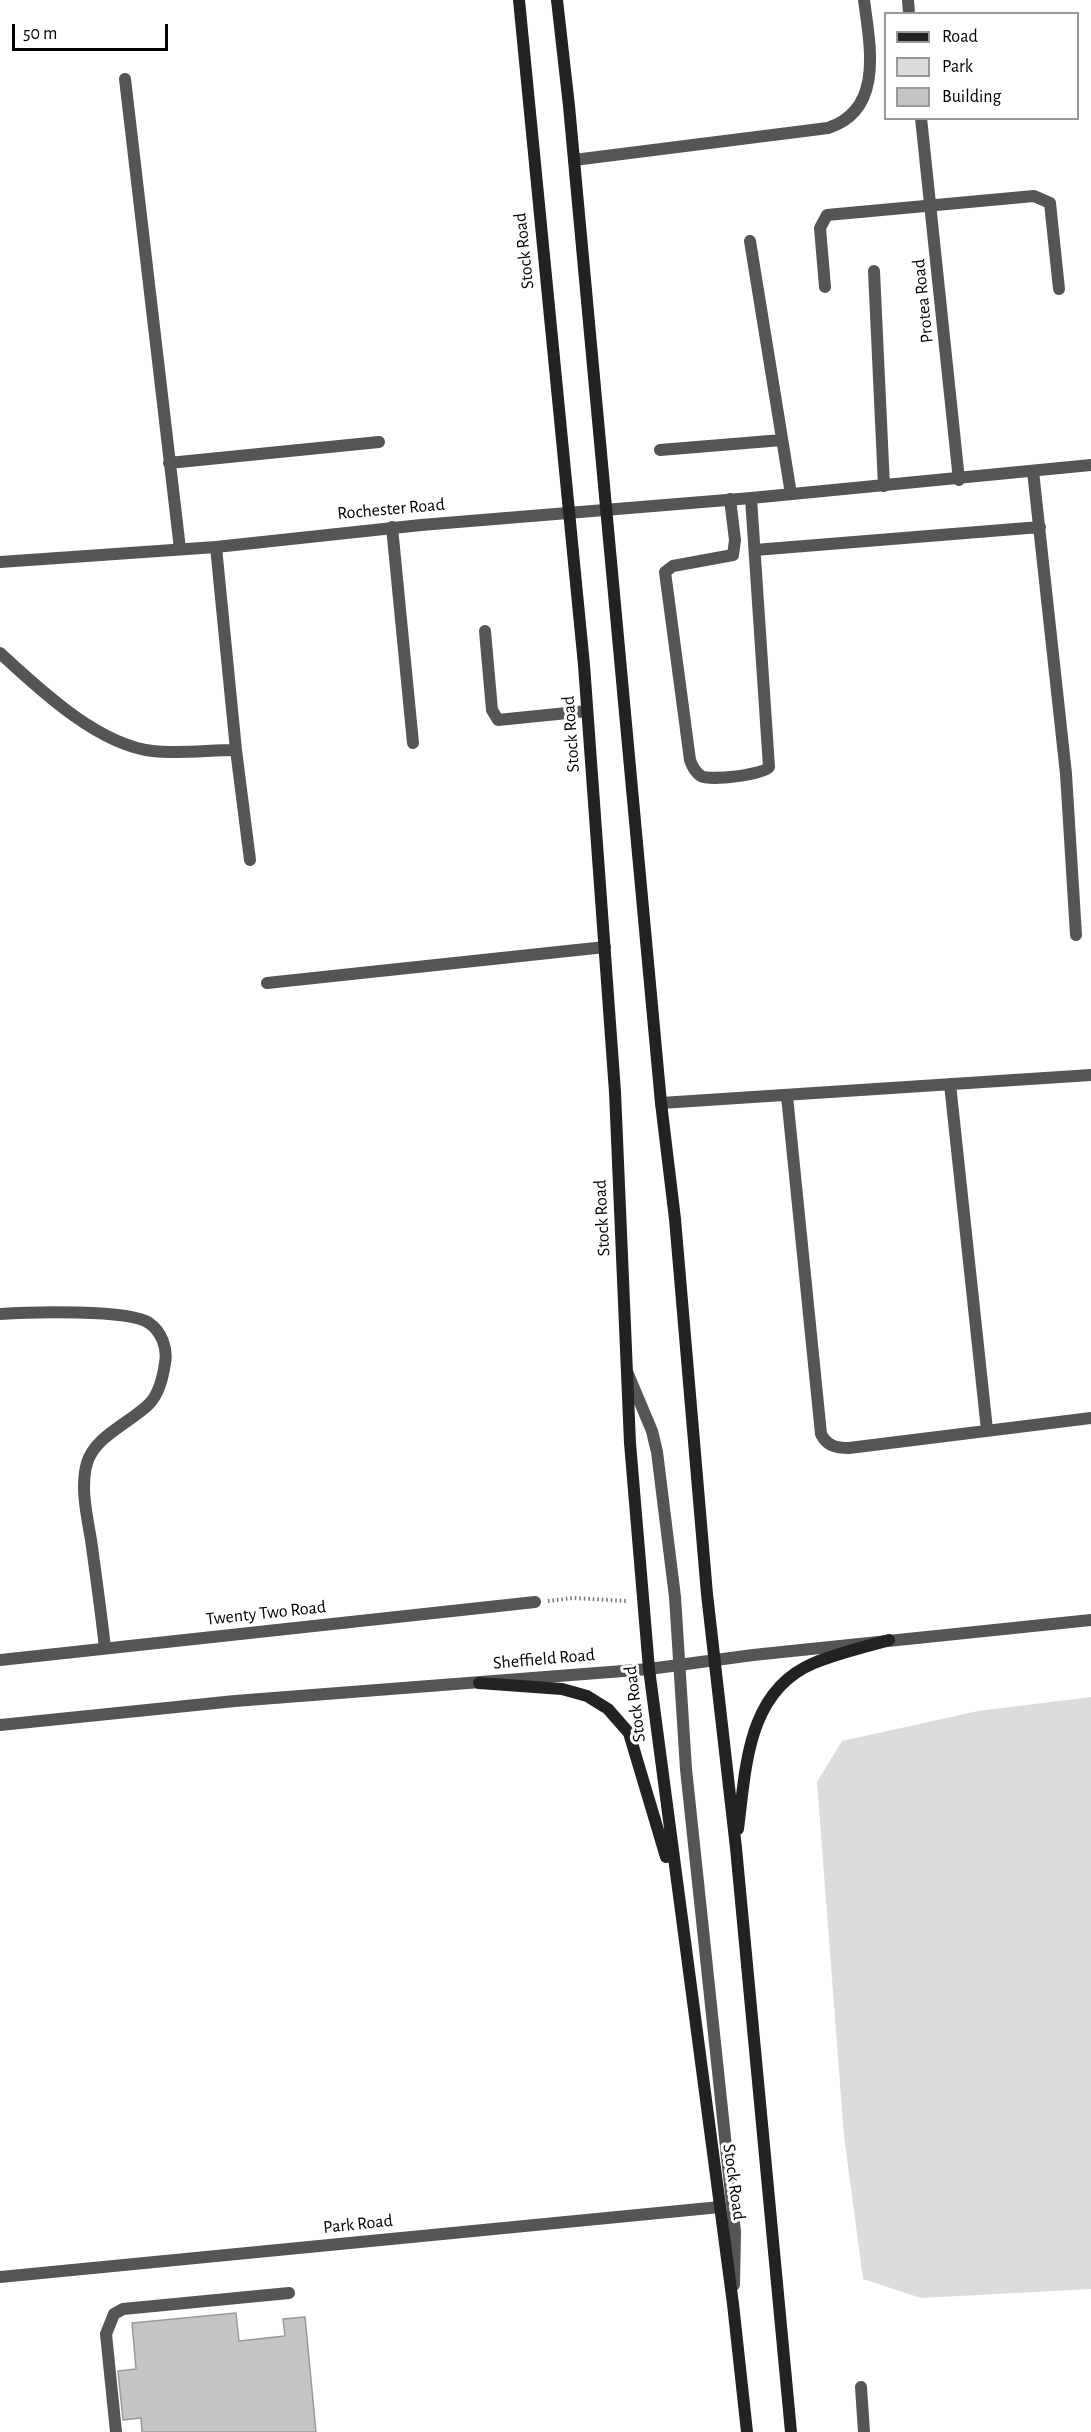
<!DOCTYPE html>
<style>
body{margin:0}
#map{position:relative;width:1091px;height:2432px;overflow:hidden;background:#fff;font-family:"Alegreya Sans",sans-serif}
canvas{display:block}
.legend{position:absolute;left:884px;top:12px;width:195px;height:108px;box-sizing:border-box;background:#fff;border:2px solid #999;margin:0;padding:8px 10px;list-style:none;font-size:18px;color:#000}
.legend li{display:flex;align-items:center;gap:12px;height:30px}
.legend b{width:30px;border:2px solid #999}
.scale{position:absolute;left:12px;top:24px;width:156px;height:27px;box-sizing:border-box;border:3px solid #000;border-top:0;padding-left:8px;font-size:18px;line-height:21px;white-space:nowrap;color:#000;-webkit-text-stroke:4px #fff;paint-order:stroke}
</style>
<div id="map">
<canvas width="1091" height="2432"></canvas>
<ul class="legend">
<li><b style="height:8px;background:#222"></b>Road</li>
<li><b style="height:16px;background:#dcdcdc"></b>Park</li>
<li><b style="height:16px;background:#c4c4c4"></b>Building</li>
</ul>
<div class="scale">50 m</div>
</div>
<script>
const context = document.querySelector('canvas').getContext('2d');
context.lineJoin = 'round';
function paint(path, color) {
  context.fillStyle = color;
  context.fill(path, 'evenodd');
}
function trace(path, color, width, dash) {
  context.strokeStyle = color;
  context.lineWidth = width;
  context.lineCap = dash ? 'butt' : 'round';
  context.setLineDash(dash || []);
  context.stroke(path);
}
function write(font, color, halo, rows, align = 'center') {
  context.font = font + ' "Alegreya Sans",sans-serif';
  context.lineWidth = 6;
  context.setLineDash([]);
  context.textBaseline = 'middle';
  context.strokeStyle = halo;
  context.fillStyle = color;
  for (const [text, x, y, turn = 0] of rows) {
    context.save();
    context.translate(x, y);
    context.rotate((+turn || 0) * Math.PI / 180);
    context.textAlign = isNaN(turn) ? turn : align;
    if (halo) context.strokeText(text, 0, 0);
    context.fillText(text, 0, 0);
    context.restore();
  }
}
paint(new Path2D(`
 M1091 1697V2289L921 2298 863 2279 844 2136 817 1782 842 1741 978 1711Z`), '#dcdcdc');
const building = new Path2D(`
 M236 2313 239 2341 285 2336 283 2319 305 2317 316 2432H142L141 2418 123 2420 118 2371 136 2369 132 2323Z`);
paint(building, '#c4c4c4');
trace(building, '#999', 1.5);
trace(new Path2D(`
 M548 1601 573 1598 627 1601`), '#777', 4, [1.5, 3]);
trace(new Path2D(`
 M125 79 180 549
 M574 160 828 128C884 110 870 46 864 0
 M750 241 791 494
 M874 271 884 486
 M825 287 820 228 827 215 1034 196 1050 203 1059 289
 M660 450 782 440
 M169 463 379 442
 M1033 471 1066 774 1076 935
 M730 499 735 540 733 555 673 566 665 572 690 760C692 766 695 772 701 776 710 781 763 775 769 767L751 498
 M392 527 413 743
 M216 547 236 750 250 860
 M755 550 1040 527
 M485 631 492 710 498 720 587 711
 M0 653C39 689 98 745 153 751 180 754 209 750 236 750
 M267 983 605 947
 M0 1314C28 1312 129 1309 149 1323 161 1331 168 1348 165 1363 163 1377 159 1394 149 1404 130 1423 95 1436 87 1463 80 1487 87 1516 91 1540 96 1576 101 1612 105 1648
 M628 1374 652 1431 657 1452 675 1597 686 1769 735 2232 734 2285
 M861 2387 864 2432
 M116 2432 106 2334 114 2314 123 2309 289 2293`), '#555', 12);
trace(new Path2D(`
 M908 0 909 14
 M921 118 959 480
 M0 562 216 547 421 525 751 498 1091 465
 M950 1084 987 1430
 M787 1096 821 1434C827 1446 836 1448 849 1448L1091 1418
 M661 1103 1091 1075
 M0 1660 535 1602
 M0 2277 720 2207`), '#555', 12);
trace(new Path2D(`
 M0 1725 235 1701 649 1669 753 1655 1091 1620`), '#555', 12);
trace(new Path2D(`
 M519 0 584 665 615 1092 630 1443 649 1669 733 2304 747 2432
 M557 0 569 106 661 1103 675 1219 707 1594 736 1848 791 2432
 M479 1683 562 1689 587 1696 608 1709 629 1733 666 1857
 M738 1829C746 1767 747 1691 814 1663 838 1653 865 1647 889 1640`), '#222', 12);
write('18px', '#000', '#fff', [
 ["Stock Road",524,251,-96],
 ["Protea Road",923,301,-96],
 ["Rochester Road",391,509,-5],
 ["Stock Road",571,734,-94],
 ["Stock Road",602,1218,-93],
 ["Twenty Two Road",266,1613,-6],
 ["Sheffield Road",544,1659,-5],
 ["Stock Road",635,1704,-97],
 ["Stock Road",734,2182,82],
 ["Park Road",358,2224,-6]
]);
</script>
